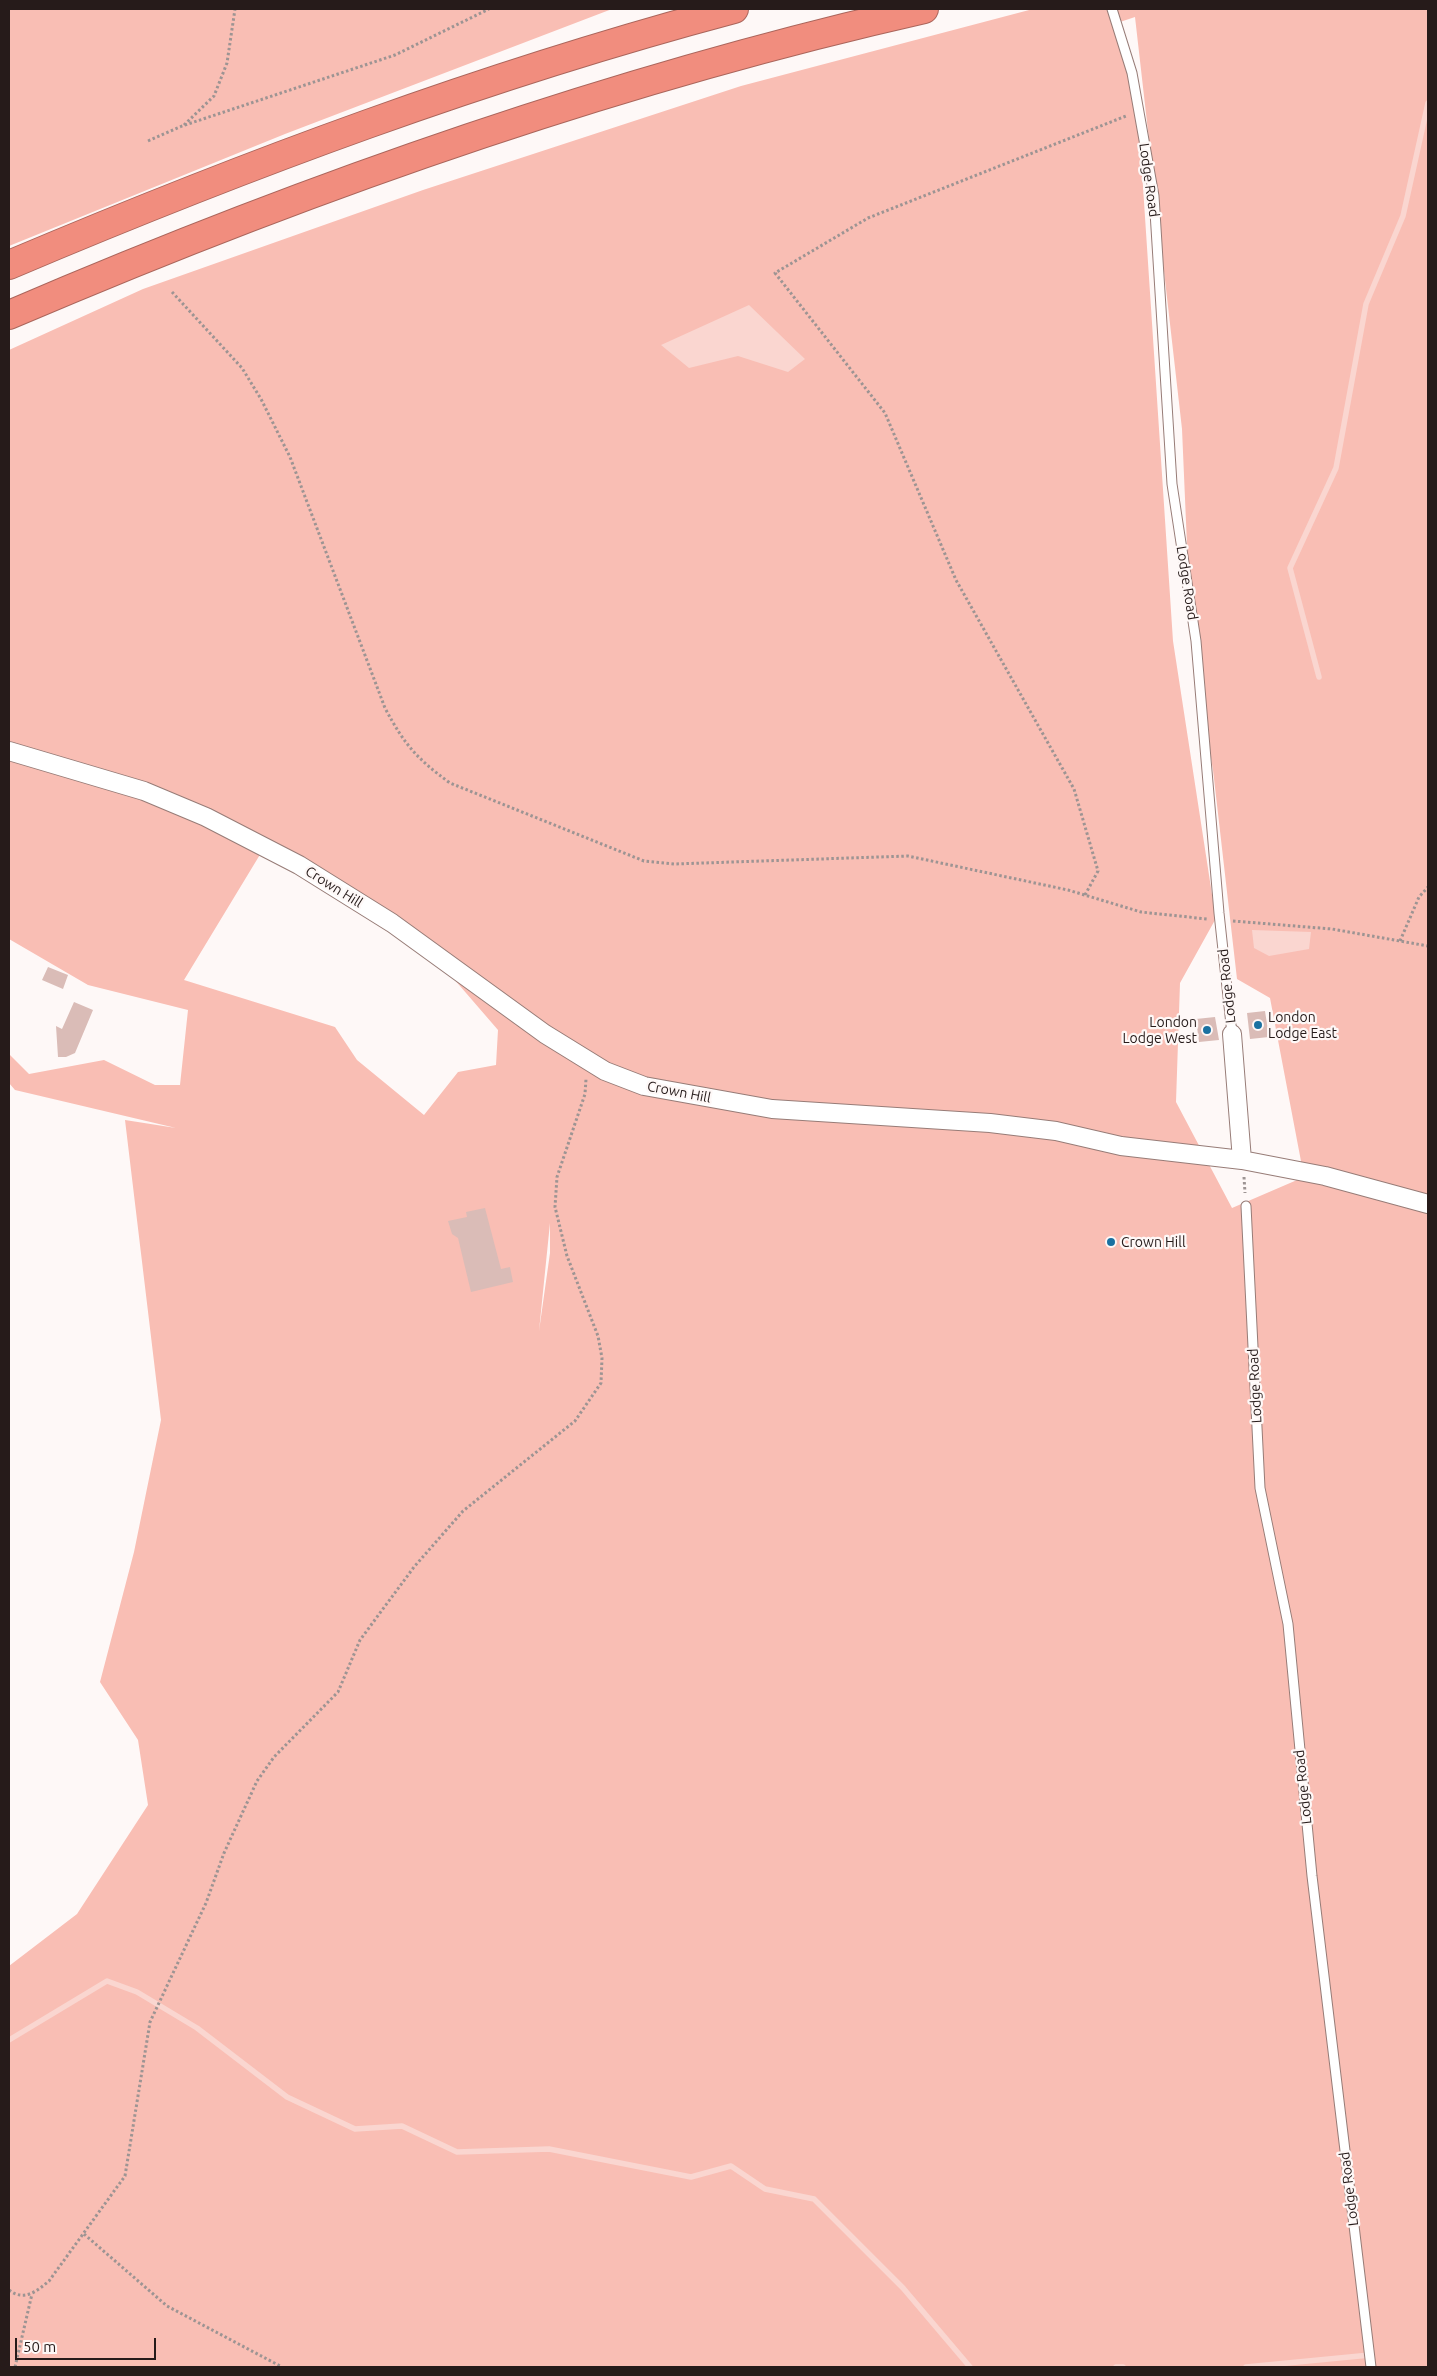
<!DOCTYPE html>
<style>
body{margin:0}
#map{position:relative;width:1437px;height:2376px;overflow:hidden;background:#fef8f7;font-family:Ubuntu,sans-serif}
canvas{display:block}
.frame{position:absolute;inset:0;border:10px solid #261b1a;pointer-events:none}
.scale{position:absolute;left:15px;top:2338px;width:141px;height:22px;box-sizing:border-box;border:2px solid #261b1a;border-top:0;padding-left:6px;font-size:15px;line-height:18px;white-space:nowrap;color:#261b1a;-webkit-text-stroke:4px #fef8f7;paint-order:stroke}
</style>
<div id="map">
<canvas width="1437" height="2376"></canvas>
<div class="frame"></div>
<div class="scale">50 m</div>
</div>
<script>
const context = document.querySelector('canvas').getContext('2d');
context.lineJoin = 'round';
function paint(path, color) {
  context.fillStyle = color;
  context.fill(path, 'evenodd');
}
function trace(path, color, width, dash) {
  context.strokeStyle = color;
  context.lineWidth = width;
  context.lineCap = dash ? 'butt' : 'round';
  context.setLineDash(dash || []);
  context.stroke(path);
}
function write(font, color, halo, rows, align = 'center') {
  context.font = font + ' Ubuntu,sans-serif';
  context.lineWidth = 4.5;
  context.setLineDash([]);
  context.textBaseline = 'middle';
  context.strokeStyle = halo;
  context.fillStyle = color;
  for (const [text, x, y, turn = 0] of rows) {
    context.save();
    context.translate(x, y);
    context.rotate((+turn || 0) * Math.PI / 180);
    context.textAlign = isNaN(turn) ? turn : align;
    if (halo) context.strokeText(text, 0, 0);
    context.fillText(text, 0, 0);
    context.restore();
  }
}
paint(new Path2D(`
 M9 9H612L285 134 9 246Z
 M1033 9H1428V2367H9V1966L77 1914 148 1805 138 1740 100 1682 134 1552 161 1420 125 1120 176 1128 15 1090 9 1083V1054L29 1074 104 1060 155 1085H180L188 1010 88 985 9 939V350L143 289 423 190 741 86ZM1135 17 1182 429 1191 638 1213 770 1237 979 1270 998 1304 1177 1232 1208 1176 1102 1180 983 1215 920V914L1173 641 1138 111 1114 24ZM264 848 428 949 498 1030 496 1065 458 1072 424 1115 357 1060 335 1027 184 980ZM550 1223V1253L539 1331Z`), '#f9beb4');
paint(new Path2D(`
 M749 305 805 359 788 372 738 356 689 368 661 345Z
 M1252 930 1311 932 1309 949 1269 956 1254 948Z`), '#fad6d0');
trace(new Path2D(`
 M1319 677 1290 568 1336 468 1366 304 1403 216 1428 103
 M9 2040 107 1981 137 1992 197 2028 287 2097 355 2129 402 2126 457 2152 549 2149 691 2177 731 2166 765 2189 814 2199 903 2288 970 2367
 M1116 2367H1123
 M1246 2367 1370 2355`), '#fad6d0', 5.5);
paint(new Path2D(`
 M48 967 68 975 63 989 42 980Z
 M74 1002 93 1010 75 1053 66 1057H58L56 1026 62 1029Z
 M1265 1011 1269 1037 1250 1039 1247 1013Z
 M1215 1017 1219 1040 1199 1042 1196 1019Z
 M485 1208 501 1269 510 1267 513 1282 471 1292 458 1238 452 1234 448 1221 467 1217 466 1212Z`), '#dabcb7');
const service = new Path2D(`
 M1112 9 1132 73 1154 196 1172 484 1196 641 1219 913 1232 1034
 M1246 1206 1260 1488 1288 1624 1312 1876 1371 2367`);
const minor = new Path2D(`
 M9 751 144 791 206 817 299 865 392 923 545 1034 605 1071 644 1086 772 1109 990 1123 1056 1131 1121 1146 1242 1160 1325 1176 1428 1204
 M1232 1034 1242 1160`);
const motorway = new Path2D(`
 M9 265C245 165 486 75 734 9
 M9 315C305 188 610 80 924 9`);
trace(service, '#977c77', 11);
trace(minor, '#977c77', 20);
trace(motorway, '#aa655b', 30);
trace(new Path2D(`
 M184 125 214 96 227 63 235 9
 M148 141 182 126 395 55 489 9
 M172 292 242 368 261 399 290 457 385 708C404 744 417 759 450 783L644 861 674 864 908 856 1068 890 1141 912 1207 919
 M1085 895 1098 871 1074 789 956 580 885 413 775 273 868 218 1126 116
 M1233 921 1332 929 1428 946
 M1400 941 1419 897 1428 887
 M1244 1177 1245 1193
 M84 2234 167 2306 282 2367
 M9 2290C24 2302 37 2291 49 2281L125 2176 150 2022 206 1903 224 1853 257 1781 274 1757 338 1692 360 1640 414 1567 463 1511 575 1421 601 1383 602 1358 598 1336 567 1256 555 1207 557 1177 585 1094 586 1079
 M15 2367 32 2294`), '#9d9493', 3, [2.5, 2.5]);
trace(service, '#fff', 9);
trace(minor, '#fff', 18);
trace(motorway, '#f18d7e', 28);
for (const [x, y, r, color] of [
 [1258,1025,5,"#1a71a1"],
 [1207,1030,5,"#1a71a1"],
 [1111,1242,5,"#1a71a1"]
]) {
  const dot = new Path2D();
  dot.arc(x, y, r, 0, 2 * Math.PI);
  context.fillStyle = color;
  context.fill(dot);
  trace(dot, '#fef8f7', 2);
}
write('14px', '#261b1a', '#fef8f7', [
 ["Lodge Road",1149,180,82],
 ["Lodge Road",1187,583,81],
 ["Crown Hill",334,887,32],
 ["Lodge Road",1227,986,-96],
 ["Crown Hill",679,1092,11],
 ["Lodge Road",1255,1386,-93],
 ["Lodge Road",1303,1787,-96],
 ["Lodge Road",1349,2189,-97]
]);
write('14px', '#261b1a', '#fef8f7', [
 ["London",1268,1017],
 ["Lodge East",1268,1033],
 ["London",1197,1022,"right"],
 ["Lodge West",1197,1038,"right"],
 ["Crown Hill",1121,1242]
], 'left');
</script>
